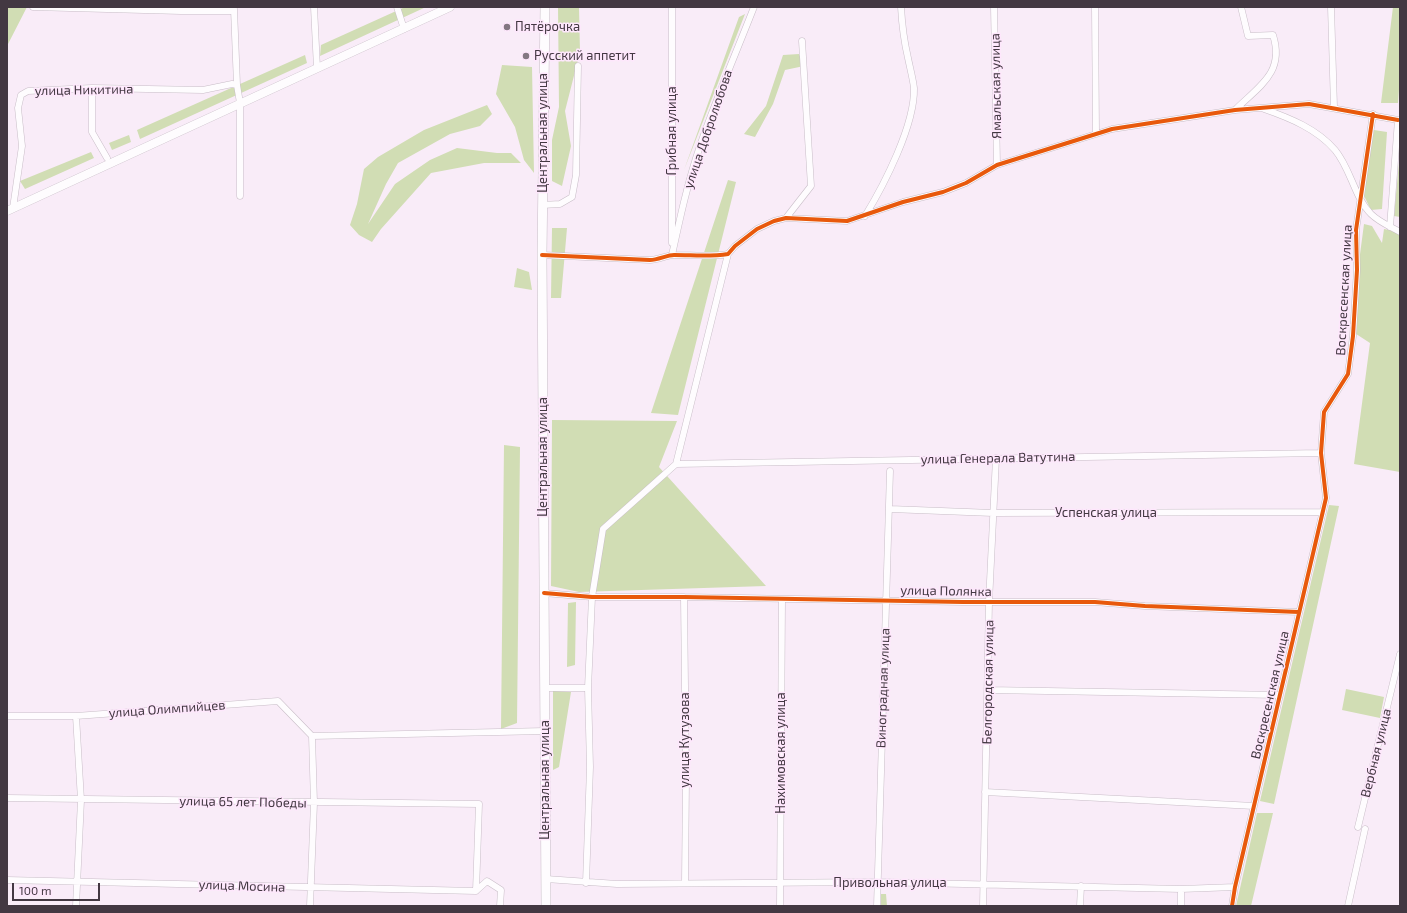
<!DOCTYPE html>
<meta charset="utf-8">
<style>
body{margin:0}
#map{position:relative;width:1407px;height:913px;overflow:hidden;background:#f9ecf8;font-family:"Exo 2",sans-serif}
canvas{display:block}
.frame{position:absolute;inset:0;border:8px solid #433842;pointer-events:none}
.scale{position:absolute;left:12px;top:883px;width:88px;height:18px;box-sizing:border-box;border:2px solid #433842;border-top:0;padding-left:5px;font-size:12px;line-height:14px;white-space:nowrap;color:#433842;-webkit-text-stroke:3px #fee7fc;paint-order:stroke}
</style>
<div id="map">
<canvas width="1407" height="913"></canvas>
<div class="frame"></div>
<div class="scale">100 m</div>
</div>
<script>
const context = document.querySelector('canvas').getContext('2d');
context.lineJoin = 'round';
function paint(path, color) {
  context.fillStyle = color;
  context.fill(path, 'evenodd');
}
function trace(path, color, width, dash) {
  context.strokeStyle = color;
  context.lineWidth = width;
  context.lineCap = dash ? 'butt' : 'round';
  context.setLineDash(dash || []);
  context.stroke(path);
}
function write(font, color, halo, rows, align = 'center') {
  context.font = font + ' "Exo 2",sans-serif';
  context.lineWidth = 3;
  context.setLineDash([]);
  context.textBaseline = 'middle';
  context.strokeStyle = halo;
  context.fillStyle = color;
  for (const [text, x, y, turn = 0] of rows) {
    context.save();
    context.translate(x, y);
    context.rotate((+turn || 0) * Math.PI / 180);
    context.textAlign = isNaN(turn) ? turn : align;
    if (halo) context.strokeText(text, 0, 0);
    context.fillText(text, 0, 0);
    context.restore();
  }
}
paint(new Path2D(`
 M7 7H27L7 46Z
 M405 7H426L320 56 321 45Z
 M558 7H579L580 52 565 111 571 146 562 186 552 181V140L559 107Z
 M1393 7H1400V76L1398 103H1381Z
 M745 14 684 170 739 17Z
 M799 54 804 66 785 70 773 104 755 137 744 134 766 106 783 55Z
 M305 55 307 63 140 139 137 130Z
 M502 65 532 67 534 173 524 160 515 127 496 94Z
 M487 105 492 114 480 126 450 134 398 163 386 184 368 224 395 184 430 160 457 148 497 153H511L521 163H484L431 173 381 229 372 242 359 235 350 225 357 204 364 169 378 157 424 130Z
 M1374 130 1387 132 1382 209 1371 210 1363 194Z
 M129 135 131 142 112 150 109 143Z
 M1400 151V217L1394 216Z
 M91 152 94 158 25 189 20 181Z
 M728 180 736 182 678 415 651 413Z
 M1364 224 1372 226 1382 243 1384 229 1400 232V472L1354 464 1370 343 1350 330Z
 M552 228H567L561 298H551Z
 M517 268 529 272 532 290 514 287Z
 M552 420 677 421 659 467 766 586 579 592 551 586Z
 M504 445 520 447 517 723 501 729Z
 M1329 505 1339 506 1274 804 1260 801Z
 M576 602 575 665 567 667 568 603Z
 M1346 689 1384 697 1380 718 1342 710Z
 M553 691 571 692 559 767 553 770Z
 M1257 813H1273L1251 906H1236Z
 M881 894H886L887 906H881Z`), '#d1ddb4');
const minor = new Path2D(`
 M33 7 181 11H234
 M314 7 317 68
 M397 7 404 29
 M994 7 997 165
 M1095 7 1096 134
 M1331 7 1334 107
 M234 9 237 85 240 103V196
 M92 88V132L107 158
 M1264 109C1290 118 1317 129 1335 150 1351 169 1354 197 1371 214 1379 222 1391 227 1400 232
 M1235 110C1259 86 1285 73 1273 35L1248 36 1241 7
 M542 205 560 204 572 197 576 175 578 66
 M13 208 22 146 18 108 21 95 28 91 92 88 203 90 232 84 237 85
 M865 216C884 185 915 125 914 88 913 79 910 68 908 58 904 41 902 25 901 7
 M786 218 811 186 802 41
 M1390 227 1398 120H1400
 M672 243V7
 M542 255 650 260C658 260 667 255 674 255 693 255 710 257 728 254L735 246 757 229 774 221 786 218 847 221 903 202 943 192 966 183 997 165 1112 129 1235 110 1309 104 1398 120
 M672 255C680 218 688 181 700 146 716 99 736 53 754 7
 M676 464 1321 453
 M890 509 993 513 1323 512
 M544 593 592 597H684L963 602H1095L1145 606 1299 612
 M684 597 686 778 685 883
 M544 688H588
 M988 690 1280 695
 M7 716H76L278 701 312 736
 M76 716 81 800 76 906
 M985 792 1254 806
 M7 798 479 804 476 891 487 881 501 890 500 906
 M1358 827 1400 654
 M546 879 617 884 877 882 1181 889 1235 887
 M7 880 476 891
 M586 883 590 767 588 688 592 597 603 529 676 464 728 254
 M310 906 314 803 312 736 545 731
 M780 906 782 599
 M877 906 890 471
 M983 906 989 602 996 458
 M1080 906 1081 886
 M1181 906V889
 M1232 906 1235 887 1326 498 1321 453 1324 412 1348 374 1353 336 1357 270 1356 230 1373 114
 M1348 906 1365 829`);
const tertiary = new Path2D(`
 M7 211 450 7`);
const secondary = new Path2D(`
 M545 7 542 255 546 906`);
trace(minor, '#c8bdc7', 7);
trace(tertiary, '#c8bdc7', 9);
trace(secondary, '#c8bdc7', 10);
trace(minor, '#fefcfe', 6);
trace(tertiary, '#fefcfe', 8);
trace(secondary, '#fefcfe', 9);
trace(new Path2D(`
 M542 255 650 260C658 260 667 255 674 255 693 255 710 257 728 254L735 246 757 229 774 221 786 218 847 221 903 202 943 192 966 183 997 165 1112 129 1235 110 1309 104 1398 120
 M544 593 592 597H684L963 602H1095L1145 606 1299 612
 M1232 906 1235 887 1326 498 1321 453 1324 412 1348 374 1353 336 1357 270 1356 230 1373 114`), '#e8590c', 4);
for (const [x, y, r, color] of [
 [507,27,4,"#837782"],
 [526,56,4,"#837782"]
]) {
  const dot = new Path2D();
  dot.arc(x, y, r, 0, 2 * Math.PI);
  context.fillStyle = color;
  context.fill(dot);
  trace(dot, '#fee7fc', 1.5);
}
write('13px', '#433842', '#fee7fc', [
 ["Пятёрочка",515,27],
 ["Русский аппетит",534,56]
], 'left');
write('13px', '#433842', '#fee7fc', [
 ["Ямальская улица",996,86,-91],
 ["улица Никитина",84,90,-1],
 ["улица Добролюбова",708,129,-71],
 ["Грибная улица",672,131,-90],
 ["Центральная улица",543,133,-90],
 ["Воскресенская улица",1344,290,-87],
 ["Центральная улица",543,457,-90],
 ["улица Генерала Ватутина",998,458,-1],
 ["Успенская улица",1106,513],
 ["улица Полянка",946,591,1],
 ["Белгородская улица",988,682,-89],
 ["Виноградная улица",883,688,-88],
 ["Воскресенская улица",1270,695,-77],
 ["улица Олимпийцев",167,709,-4],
 ["улица Кутузова",685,740,-90],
 ["Нахимовская улица",781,753,-90],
 ["Вербная улица",1376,753,-76],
 ["Центральная улица",545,780,-90],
 ["улица 65 лет Победы",243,802,1],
 ["Привольная улица",890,883],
 ["улица Мосина",242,886,2]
]);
</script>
